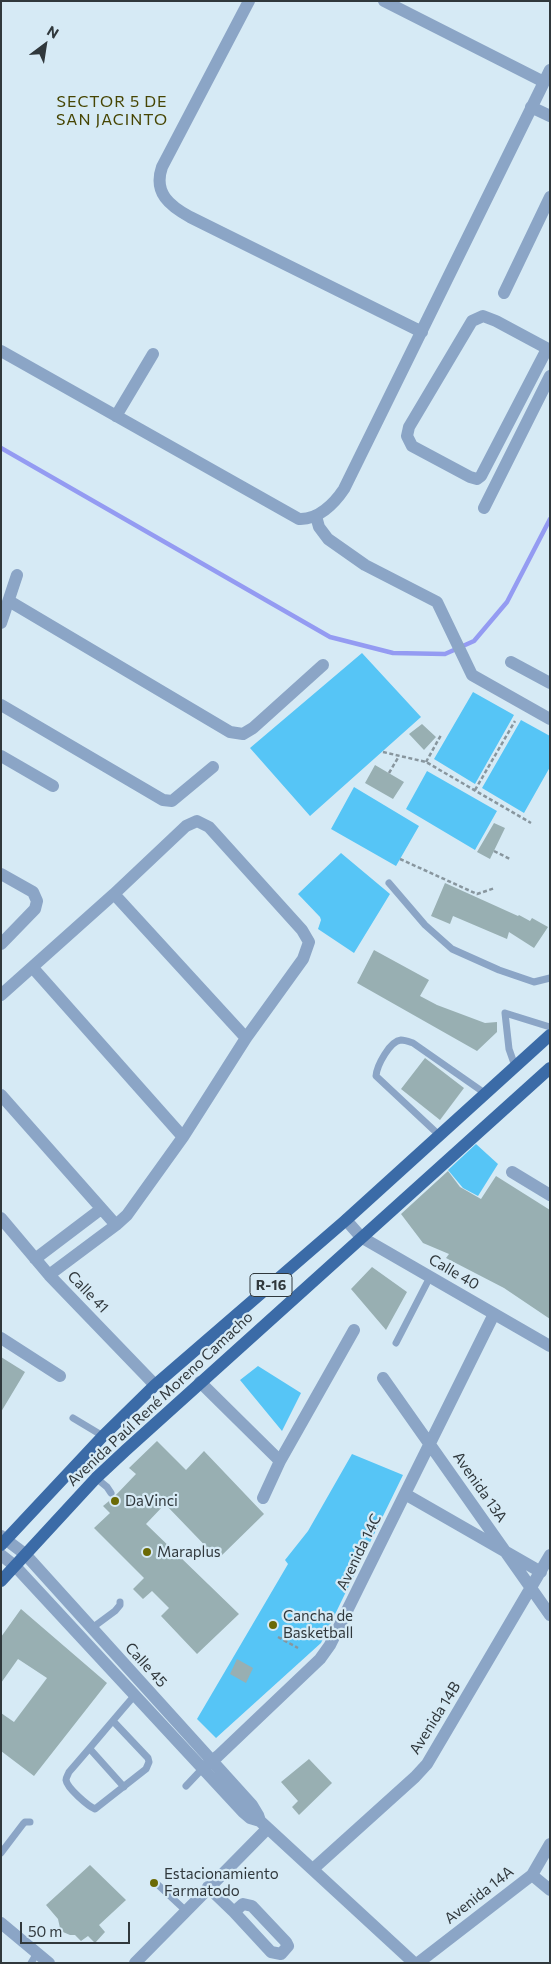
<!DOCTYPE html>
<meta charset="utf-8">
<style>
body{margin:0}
#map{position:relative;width:551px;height:1964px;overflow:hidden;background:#d6eaf5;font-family:Commissioner,sans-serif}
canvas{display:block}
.frame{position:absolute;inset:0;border:2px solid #30383c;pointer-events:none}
.north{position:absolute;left:20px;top:20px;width:50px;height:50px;-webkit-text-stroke:4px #d6eaf5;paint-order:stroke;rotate:31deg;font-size:14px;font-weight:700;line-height:20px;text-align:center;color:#30383c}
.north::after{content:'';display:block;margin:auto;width:18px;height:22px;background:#30383c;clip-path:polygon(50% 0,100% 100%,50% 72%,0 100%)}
.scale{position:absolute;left:20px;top:1922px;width:110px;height:22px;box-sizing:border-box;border:2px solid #30383c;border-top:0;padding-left:6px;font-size:15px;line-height:18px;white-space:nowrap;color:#30383c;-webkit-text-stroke:4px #d6eaf5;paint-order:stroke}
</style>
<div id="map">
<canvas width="551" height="1964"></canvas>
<div class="frame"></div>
<div class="north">N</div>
<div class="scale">50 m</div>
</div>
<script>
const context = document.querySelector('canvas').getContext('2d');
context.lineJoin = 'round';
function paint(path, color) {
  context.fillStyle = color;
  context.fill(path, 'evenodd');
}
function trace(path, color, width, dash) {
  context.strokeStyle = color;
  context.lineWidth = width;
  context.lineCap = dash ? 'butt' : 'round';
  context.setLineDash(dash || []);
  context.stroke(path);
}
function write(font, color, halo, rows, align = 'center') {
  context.font = font + ' Commissioner,sans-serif';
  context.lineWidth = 4.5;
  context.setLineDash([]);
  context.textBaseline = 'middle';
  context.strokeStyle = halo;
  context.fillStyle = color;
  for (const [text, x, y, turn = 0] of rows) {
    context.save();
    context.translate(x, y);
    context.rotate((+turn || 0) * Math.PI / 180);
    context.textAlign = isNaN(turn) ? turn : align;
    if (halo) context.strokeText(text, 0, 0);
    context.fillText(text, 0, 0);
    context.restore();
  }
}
paint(new Path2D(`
 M362 653 421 717 310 816 250 748Z
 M473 692 514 715 475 784 434 759Z
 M521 720 550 736V767L524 813 482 788Z
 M427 771 497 811 475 850 406 809Z
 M354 787 419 826 396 866 331 829Z
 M341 853 390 894 354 953 318 929 321 920 320 917 298 894Z
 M476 1144 498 1164 478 1196 463 1188 448 1170Z
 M258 1366 301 1393 282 1431 240 1380Z
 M352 1454 403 1475 321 1643 216 1738 197 1719 288 1564 285 1560 308 1531Z`), '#56c5f6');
trace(new Path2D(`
 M1 448 330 637 393 653 445 654 474 641 507 602 550 519`), '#949bf2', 4.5);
paint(new Path2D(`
 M422 724 436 737 424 750 409 734Z
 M375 765 404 782 393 799 365 783Z
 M494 823 505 828 490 859 477 852Z
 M445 883 518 916 519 915 530 921 532 918 548 927 534 948 509 932 507 939 453 916 450 924 431 916Z
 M374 950 429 980 420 996 437 1005 485 1023 497 1022V1032L477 1051 357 983Z
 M425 1058 464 1088 440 1120 401 1089Z
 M448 1171 460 1187 481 1199 496 1176 550 1210V1319L504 1288 446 1258 449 1254 423 1243 401 1214Z
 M372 1267 407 1292 386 1330 351 1289Z
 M1 1357 25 1372 1 1412Z
 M157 1441 186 1470 204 1451 264 1514 218 1559 165 1504 146 1524 239 1614 197 1654 161 1616 169 1608 152 1591 143 1599 133 1589 144 1578 94 1528 110 1513 103 1506 114 1497 136 1474 129 1468Z
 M21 1609 107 1683 34 1776 1 1751V1713L14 1722 47 1678 18 1659 1 1683V1637Z
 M237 1659 253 1668 246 1683 230 1674Z
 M309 1759 332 1783 299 1815 292 1807 298 1801 281 1782Z
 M90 1865 126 1900 99 1925 105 1932 95 1943 88 1936 81 1941 75 1935H70L63 1932 60 1928 58 1919 46 1905Z`), '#98afb2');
trace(new Path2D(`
 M383 752 426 762 531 823
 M426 762 441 735
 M389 773 399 756
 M475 790 515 721
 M494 851 510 859
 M400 859 477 894 495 888
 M278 1637 298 1648`), '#88969e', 2.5, [4, 2.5]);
trace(new Path2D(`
 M389 883 425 925 452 949 499 970 534 982 550 978
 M515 1066 509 1049 505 1013 550 1027
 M439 1135 376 1076C377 1065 390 1041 401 1040 405 1040 410 1042 413 1043L486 1094
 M396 1343 430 1277
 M73 1418 103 1436
 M96 1478 107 1487 111 1493
 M92 1628 115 1611 120 1605V1602
 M113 1721 148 1758 149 1762 146 1769 95 1809C88 1806 67 1788 66 1780 66 1777 68 1775 69 1772 91 1747 113 1720 135 1695
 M90 1749 124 1787
 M186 1786 203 1768
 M1 1853 23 1824 25 1822H30
 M156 1883 185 1910
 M31 1963 37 1953`), '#8ba5c6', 7);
trace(new Path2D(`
 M249 1 162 167C153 193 170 206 190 217L422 332
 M384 1 544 82
 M531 107 550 116
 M504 293 550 197
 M547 349 481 476 477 479 470 477 412 446 407 436 409 427 472 321 483 316 496 321 550 350
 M1 351 299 519C318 520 334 504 344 489L550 70
 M116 416 153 354
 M484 508 550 376
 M316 516 319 527 328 539 365 565 437 602 472 675 550 719
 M9 601 230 732 243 734 253 728 323 665
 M1 623 17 575
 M511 662 550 683
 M1 705 163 800 172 801 213 767
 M1 756 53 786
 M1 874 33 892 37 901 35 909 1 944
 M114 894 246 1038
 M33 968 183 1137
 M1 995 114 894 186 826 197 821 209 827 302 930 309 942 303 959 246 1038 183 1137 127 1215 116 1225 49 1275
 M1 1095 116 1225
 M512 1172 550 1195
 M1 1218 49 1275 155 1385
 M346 1220 361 1237 550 1346
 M35 1259 101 1209
 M1 1338 60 1376
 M383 1378 550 1615
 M200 1382 280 1461
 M405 1494 541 1572
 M263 1498 280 1461 354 1330
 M1 1536 25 1554 252 1805 258 1815 260 1821
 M1 1555 15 1566 243 1812 250 1818 260 1821 414 1963
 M203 1768 218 1756 320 1659 330 1645 494 1314
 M313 1869 415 1777 427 1764 550 1555
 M532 1875 550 1890
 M208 1887 234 1912 271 1952 281 1954 288 1946 286 1942 252 1906 243 1904 234 1912
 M1 1923 49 1963
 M135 1963 267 1829
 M418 1963 532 1875 550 1844`), '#8ba5c6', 12);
trace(new Path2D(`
 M1 1545 103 1436 155 1385 346 1220 550 1035
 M1 1581 96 1478 126 1450 550 1068`), '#3b6ba7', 12);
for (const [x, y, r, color] of [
 [115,1501,5,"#6b6a05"],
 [147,1552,5,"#6b6a05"],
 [273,1625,5,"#6b6a05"],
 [154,1883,5,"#6b6a05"]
]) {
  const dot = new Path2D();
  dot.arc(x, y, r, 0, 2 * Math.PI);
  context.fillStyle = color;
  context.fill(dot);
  trace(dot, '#d6eaf5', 2);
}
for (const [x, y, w] of [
 [271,1285,42]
]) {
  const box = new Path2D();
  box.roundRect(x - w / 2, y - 11.5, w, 23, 4);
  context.fillStyle = '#d6eaf5';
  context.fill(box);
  trace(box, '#30383c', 1);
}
write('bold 14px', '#30383c', null, [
 ["R-16",271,1285]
]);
write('15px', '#30383c', '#d6eaf5', [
 ["Calle 40",454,1272,30],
 ["Calle 41",88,1292,46],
 ["Avenida Paúl René Moreno Camacho",160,1399,-43],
 ["Avenida 13A",480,1487,55],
 ["Avenida 14C",359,1552,-64],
 ["Calle 45",146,1665,48],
 ["Avenida 14B",435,1718,-58],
 ["Avenida 14A",479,1895,-38]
]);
write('15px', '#30383c', '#d6eaf5', [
 ["DaVinci",125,1501],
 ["Maraplus",157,1552],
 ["Cancha de",283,1616],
 ["Basketball",283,1633],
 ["Estacionamiento",164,1874],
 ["Farmatodo",164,1891]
], 'left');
context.letterSpacing = '1px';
write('16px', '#464503', '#d6eaf5', [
 ["SECTOR 5 DE",112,102],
 ["SAN JACINTO",112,120]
]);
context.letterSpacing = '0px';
</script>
